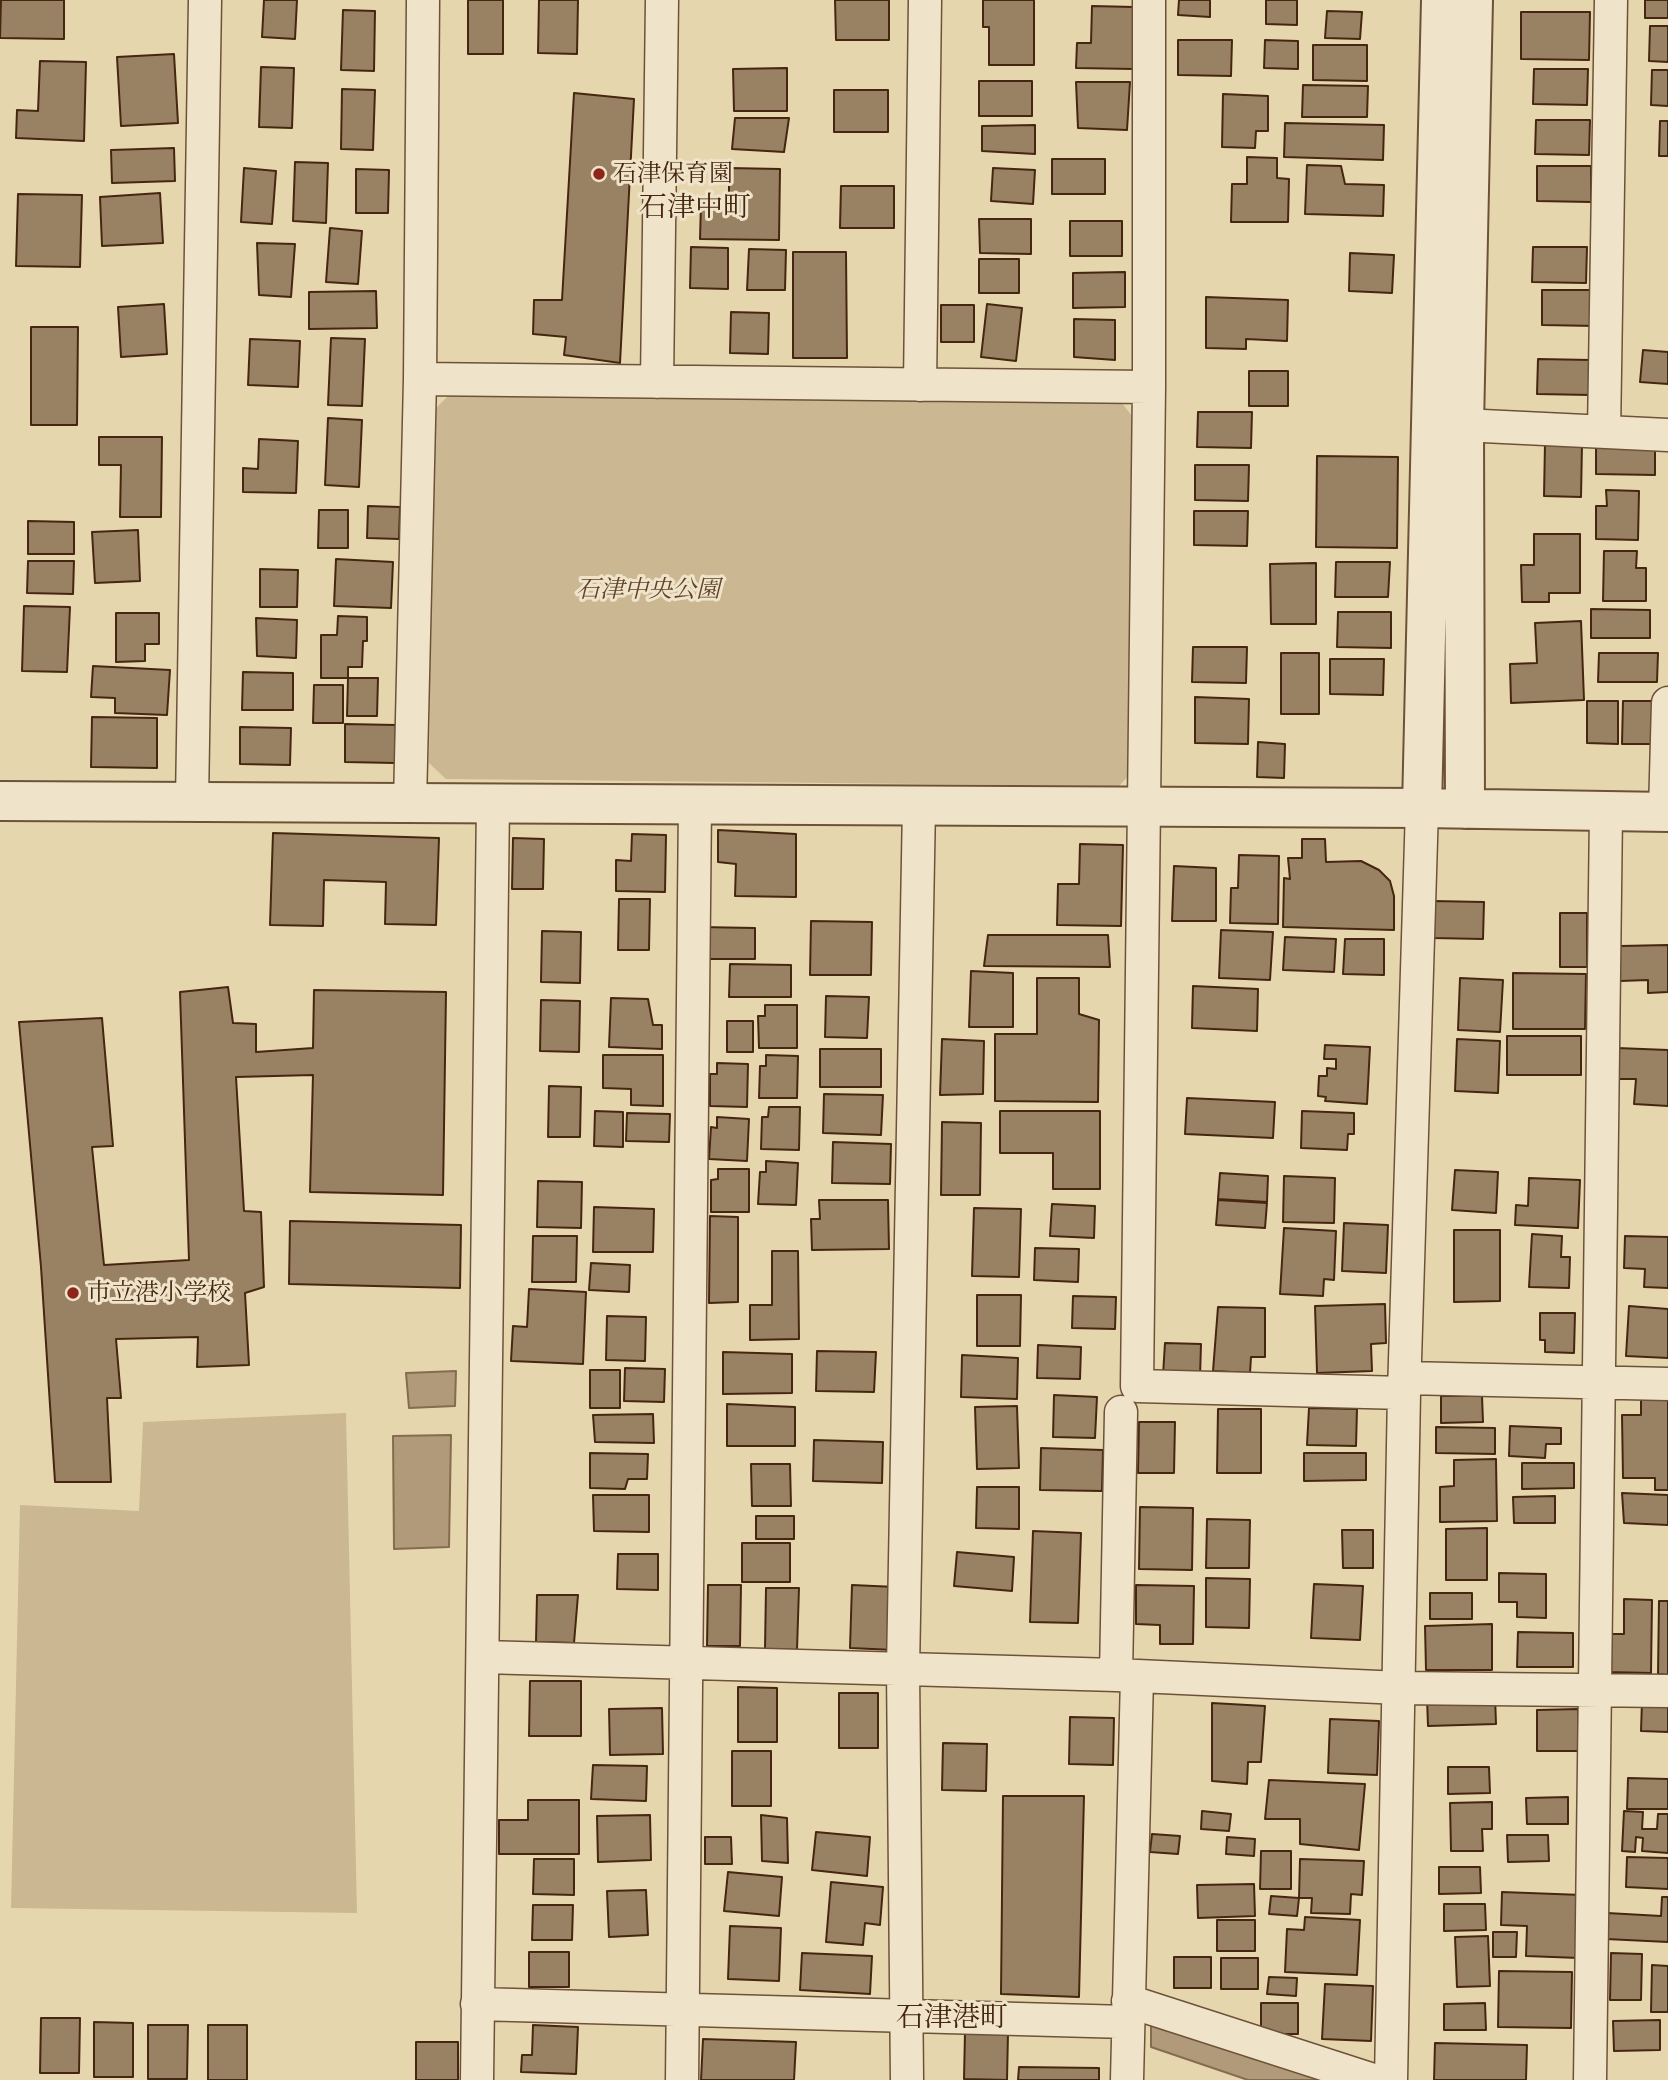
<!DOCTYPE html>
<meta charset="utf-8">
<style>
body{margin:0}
canvas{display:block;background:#e6d6ae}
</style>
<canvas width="1668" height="2080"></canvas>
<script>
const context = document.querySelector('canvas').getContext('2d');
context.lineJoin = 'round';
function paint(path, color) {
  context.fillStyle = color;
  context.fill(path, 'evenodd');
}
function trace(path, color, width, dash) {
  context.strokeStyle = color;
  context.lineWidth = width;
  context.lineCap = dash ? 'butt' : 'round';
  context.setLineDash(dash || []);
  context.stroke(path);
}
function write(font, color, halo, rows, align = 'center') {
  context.font = font + ' "Libre Caslon Text","Noto Serif JP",serif';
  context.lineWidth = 6;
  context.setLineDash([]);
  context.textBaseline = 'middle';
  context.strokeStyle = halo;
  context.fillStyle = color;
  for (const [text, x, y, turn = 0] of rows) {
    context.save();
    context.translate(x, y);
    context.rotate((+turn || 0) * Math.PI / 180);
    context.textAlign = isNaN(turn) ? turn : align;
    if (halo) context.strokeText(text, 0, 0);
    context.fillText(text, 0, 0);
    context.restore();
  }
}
paint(new Path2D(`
 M448 396 1122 403 1135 420 1131 773 1119 786 446 779 429 763 433 411Z
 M346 1413 357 1913 11 1908 20 1505 139 1511 143 1422Z`), '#cbb893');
const water = new Path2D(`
 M456 1371 455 1406 409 1408 406 1373Z
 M451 1435 449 1547 394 1549 393 1436Z
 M1151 2021 1321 2080H1248L1151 2047Z`);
paint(water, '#b09a79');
trace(water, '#866c4f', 2);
const building = new Path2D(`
 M1 0H64V39L0 38Z
 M264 0H297L295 39 262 37Z
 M468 0H503V54H468Z
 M539 0H578L577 54 538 53Z
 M835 0H889V40H836Z
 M983 0H1034V65H989V27H983Z
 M1179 0H1210V17L1178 15Z
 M1266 0H1297V25L1266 24Z
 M1645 0H1668V18H1645Z
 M1092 6 1134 7 1133 69 1076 68 1077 43H1091Z
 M343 10 375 11 374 71 341 70Z
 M1327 11 1362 12 1360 39 1325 38Z
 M1521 12H1590L1589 60 1521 59Z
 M1650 26H1668V62L1649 61Z
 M1178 40H1232L1231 76 1178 75Z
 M1265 40 1298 41V69L1264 68Z
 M1313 45H1367V81L1313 80Z
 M174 54 178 123 121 126 117 57Z
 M40 61 86 62 84 141 16 138 17 110 38 111Z
 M261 67 294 68 292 128 259 127Z
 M787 68V111H734L733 69Z
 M1534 69H1588L1587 105 1533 104Z
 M1652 70H1668V106L1651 105Z
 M979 81H1032V116H979Z
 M1076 82H1130L1127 130 1078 128Z
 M1303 85 1368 86 1367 117H1302Z
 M342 89 375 90 373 150 341 149Z
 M834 90H888V132H834Z
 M574 93 634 99 620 363 564 355 566 337 533 334 534 300H562Z
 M1223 94 1268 96V131H1256L1255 148 1222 147Z
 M735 118H789L784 152 732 149Z
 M1536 120H1590L1589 155 1535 154Z
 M1660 121H1668V156H1659Z
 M1285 123 1384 125 1383 160 1284 157Z
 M1035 125V154L982 151V126Z
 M174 148 175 181 112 183 111 150Z
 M1247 157 1277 158V178L1289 179 1288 222H1231L1232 184H1247Z
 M1052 159H1105V194H1052Z
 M295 162 328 163 326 223 293 221Z
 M1307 165 1341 166 1345 184 1384 185 1383 216 1305 214Z
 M1537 166H1591V202L1537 201Z
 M244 168 276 171 272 224 241 222Z
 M729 168 780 169 779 240 700 239 701 203H729Z
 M993 168 1035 170 1033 204 991 201Z
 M356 169 389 170 388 213H356Z
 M841 186H894V228H840Z
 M160 193 163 243 102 246 100 197Z
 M18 194 82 195 80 267 16 266Z
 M979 219H1031V254L980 253Z
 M1070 221H1122V256H1070Z
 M330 228 362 231 358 284 326 282Z
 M257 243 295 244 291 297 259 295Z
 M691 247 728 248V289L690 288Z
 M1533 247H1587L1586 283 1532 282Z
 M749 249 786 250 785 290H747Z
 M793 252H846L847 358H793Z
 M1350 253 1394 255 1392 293 1349 291Z
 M979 259H1019V293H979Z
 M1125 272V307L1073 308V273Z
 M1542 290H1596V326L1542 325Z
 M376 291 377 328 309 329V292Z
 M1206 297 1288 300 1287 341 1246 339V349L1206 348Z
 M164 304 167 354 121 357 118 307Z
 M987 304 1022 308 1016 361 981 357Z
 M941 305H974V342H941Z
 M731 312 769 313 768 354 730 353Z
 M1074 319 1115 320V360L1074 357Z
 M31 327H78L77 425H31Z
 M331 338 365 339 362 406 328 405Z
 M250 339 300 341 298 387 248 385Z
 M1643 350 1668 352V384L1640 382Z
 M1538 359 1591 360V395L1537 394Z
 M1249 371H1288V406H1249Z
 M1198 412H1252L1251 448 1197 447Z
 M328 418 362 420 359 487 325 485Z
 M99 437H162L161 517H120L121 465H99Z
 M259 439 298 441 296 493 243 492V468L258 469Z
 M1545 443 1582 444 1581 497 1544 496Z
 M1596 445 1655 446V475L1596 474Z
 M1317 456 1398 457 1397 548 1316 547Z
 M1195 465H1249L1248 501 1195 500Z
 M1606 490 1639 491 1638 540 1596 539V506H1607Z
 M368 506 400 507 399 539 367 538Z
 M319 510H348V548H318Z
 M1194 511H1248L1247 546 1194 545Z
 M28 521 74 522V554H28Z
 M138 530 140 581 95 583 92 532Z
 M1534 534H1580V593H1549V602H1522L1521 565H1534Z
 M1604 551H1637L1636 568H1646V601H1603Z
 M336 559 393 562 391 608 334 606Z
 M28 561H74L73 594 27 593Z
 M1336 562H1390L1388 597H1335Z
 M1316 563V624H1271L1270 564Z
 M260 569 298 570 297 607H260Z
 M24 606 70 607 67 672 22 671Z
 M1591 609 1650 610V638H1591Z
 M1338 612H1391V648L1337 647Z
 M116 613H159V644H145V661L116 662Z
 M338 616 367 617V641H363L362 667H348V678H321V635H337Z
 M256 618 297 620 296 658 257 656Z
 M1581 621 1584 700 1511 703 1510 664 1537 663 1535 623Z
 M1193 647H1247L1246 683 1192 682Z
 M1281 653H1319V714H1281Z
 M1599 653H1658L1657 682H1598Z
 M1330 659H1384L1383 695 1330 694Z
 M93 666 170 670 167 715 115 713V698L91 697Z
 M243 672 293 673V710H242Z
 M348 678H378L377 716H347Z
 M314 685H343V723H313Z
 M1195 697 1249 699 1248 744 1195 743Z
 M1587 701H1618V744L1587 743Z
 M1623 701H1654V744H1622Z
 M92 717 157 718V768L91 767Z
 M345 724 396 725 395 763 345 762Z
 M240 727 291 728 290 765 240 764Z
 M1258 742 1285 744 1284 778 1257 777Z
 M718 830 796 834V897L735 896 736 864 718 862Z
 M273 833 439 838 436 925 385 924 386 882 324 880 323 926 270 925Z
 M632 834 666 835 665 892 616 891V860L631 861Z
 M513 838 544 839 543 889H512Z
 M1302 839H1325L1326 862 1361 861 1379 870 1390 881 1394 896V930L1283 927 1284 878 1290 879 1288 858H1302Z
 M1080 844 1123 845 1121 926 1057 925 1058 884H1079Z
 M1239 855 1279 856 1278 924 1230 923 1231 888H1238Z
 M1174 866 1216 868V921H1172Z
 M619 899H650L649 950H618Z
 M1433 901 1484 902 1483 939 1432 938Z
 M1560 913H1587V967H1560Z
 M811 921 872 922 871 975H810Z
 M699 927 755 928V959H699Z
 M1221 930 1273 932 1270 980 1219 978Z
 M542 931 581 932 580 983 541 982Z
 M988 935H1108L1110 967 984 966Z
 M1285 937 1336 939 1334 972 1283 970Z
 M1345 939H1384V975L1343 974Z
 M1668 945V992L1648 993V980L1620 981V946Z
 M730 964 791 965V997H729Z
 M971 971 1013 973V1027H969Z
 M1513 973 1586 974 1585 1029H1513Z
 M1037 978H1079V1014L1099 1020 1098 1102 995 1101V1034H1037Z
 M1460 978 1503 980 1500 1032 1458 1030Z
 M1193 986 1258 989 1257 1031 1192 1028Z
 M228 987 233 1023 256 1024V1052L313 1048 314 990 446 992 443 1195 310 1192 313 1075 236 1077 244 1211 261 1212 264 1287 245 1293 249 1365 197 1367 198 1337 116 1339 121 1398H107L111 1482H55L41 1267 19 1022 102 1018 113 1146 92 1147 104 1265 189 1260 180 992Z
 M826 996 869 997 867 1038 825 1037Z
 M611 998 648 999 653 1025H662V1049L609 1047Z
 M541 1000 580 1001 579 1052 540 1051Z
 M765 1005H797V1048H759L758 1016H765Z
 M727 1021H753V1052H727Z
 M1507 1036H1581V1075H1507Z
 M942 1039 984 1041 983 1094 940 1095Z
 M1457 1039 1500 1041 1498 1093 1455 1091Z
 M1325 1045 1370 1047 1367 1104 1325 1101 1326 1097 1318 1096 1319 1076H1327V1068L1336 1069V1059H1324Z
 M1617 1048 1668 1050V1106L1634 1104 1636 1079H1616Z
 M820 1049H881V1087H820Z
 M603 1055H663V1106L631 1105V1089L603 1088Z
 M766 1055 798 1056 797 1098H759L760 1066H766Z
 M717 1063 748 1064 747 1107 710 1106V1074H717Z
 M549 1086 581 1087 580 1137H548Z
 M824 1094 883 1095 881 1135 823 1133Z
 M1187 1098 1275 1102 1273 1138 1185 1134Z
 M769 1107H800L799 1150 761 1149 762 1117H768Z
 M595 1111 623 1112V1147L594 1146Z
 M1000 1111H1100V1189H1053V1153H1000Z
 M1302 1111 1354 1113V1134H1348L1347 1150 1301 1148Z
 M627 1113 670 1114 669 1142 626 1141Z
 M717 1117 749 1119 747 1161 709 1159 711 1127 717 1128Z
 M942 1122 981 1123 980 1195H941Z
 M833 1142 891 1144 890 1184 832 1183Z
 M766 1161 798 1163 796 1205 758 1204 760 1172H766Z
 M718 1169H749V1212H711V1180L718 1179Z
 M1455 1170 1498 1172 1496 1213 1452 1210Z
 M1220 1173 1268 1176 1267 1202 1218 1199Z
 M1284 1176 1335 1178 1334 1223 1283 1222Z
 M1529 1178 1580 1180 1578 1228 1515 1225 1516 1205 1528 1206Z
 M538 1181 582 1182 581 1228 537 1227Z
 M819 1200H888L889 1249 812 1250 811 1219H820Z
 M1218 1200 1267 1203 1265 1228 1216 1225Z
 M1052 1204 1095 1206 1094 1238 1050 1236Z
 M594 1207 654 1209 653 1252H593Z
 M974 1208 1021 1209 1019 1277 972 1276Z
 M710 1216 738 1217V1302L709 1303Z
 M290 1221 461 1225 460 1288 289 1284Z
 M1344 1223 1388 1225 1386 1273 1342 1271Z
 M1284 1228 1336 1231 1334 1280 1324 1279 1323 1296 1280 1294Z
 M1454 1230H1500V1301L1454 1302Z
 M1532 1234 1562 1236 1561 1257H1570L1569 1288 1529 1287Z
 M533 1236H577L576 1282H532Z
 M1625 1236 1668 1237V1288L1644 1287 1645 1269 1624 1268Z
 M1035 1248 1079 1249 1078 1282 1034 1280Z
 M772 1251H798L799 1339 750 1340V1305H772Z
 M591 1263 630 1265 629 1292 589 1290Z
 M529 1289 586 1292 583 1364 511 1361 513 1326 527 1327Z
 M977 1295H1021L1020 1346H977Z
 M1073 1296 1116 1297 1115 1329 1072 1328Z
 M1385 1304 1386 1343 1371 1344 1372 1371 1317 1373 1315 1306Z
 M1629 1306 1668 1309V1358L1626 1356Z
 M1218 1307 1265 1308V1357H1251L1250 1373 1213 1371Z
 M1540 1313H1575L1574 1353 1545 1352V1340H1540Z
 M607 1316 646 1317 645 1361 606 1360Z
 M1165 1343 1201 1344 1200 1377 1163 1375Z
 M1038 1345 1081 1347 1080 1379 1037 1378Z
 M817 1351 876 1352 874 1392 816 1391Z
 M723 1352 792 1354V1393L723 1394Z
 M962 1355 1018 1358 1017 1399 961 1397Z
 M625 1368 665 1369 664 1402 624 1401Z
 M590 1370H620V1408H590Z
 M1054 1395 1097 1397 1095 1438 1053 1437Z
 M1441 1396H1482L1483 1422 1441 1423Z
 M1641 1397H1668V1490H1655V1478H1623L1622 1415H1641Z
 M727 1404 795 1407V1446H727Z
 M1017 1406 1019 1468 977 1469 975 1407Z
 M1309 1408 1357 1409 1356 1446 1307 1445Z
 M1218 1409H1261V1473H1217Z
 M653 1414 654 1443 595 1442 593 1415Z
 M1139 1422H1175L1174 1473H1138Z
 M1510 1426 1561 1428V1444H1546L1545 1458 1509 1456Z
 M1436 1427 1495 1428V1454L1436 1453Z
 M814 1440 883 1442 882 1483 813 1481Z
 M1041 1448 1103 1450 1102 1491 1040 1490Z
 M590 1453 648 1454 647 1479H628L625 1489 590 1488Z
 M1304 1453H1366V1480L1304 1481Z
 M1496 1459 1497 1521 1440 1522V1487L1454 1486V1460Z
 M1522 1463H1574V1488L1522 1489Z
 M751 1464H790L791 1506H752Z
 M977 1487H1019V1529L976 1528Z
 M1622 1493 1668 1495V1525L1624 1523Z
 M593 1495H649V1532L594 1531Z
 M1555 1496V1523H1514L1513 1497Z
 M1140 1507 1193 1508 1192 1570 1139 1569Z
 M756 1516H794V1539H756Z
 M1207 1519 1250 1520 1249 1568H1206Z
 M1487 1528V1580H1446V1529Z
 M1342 1530H1373V1568H1343Z
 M1033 1531 1081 1533 1078 1623 1030 1622Z
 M742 1543H790V1582H742Z
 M957 1552 1014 1557 1012 1591 954 1586Z
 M618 1554H658V1590L617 1589Z
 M1499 1573 1546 1574V1618L1517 1617V1602H1499Z
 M1206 1578 1250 1579 1249 1628 1206 1627Z
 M1314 1584 1363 1586 1360 1640 1311 1638Z
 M708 1585H741L740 1646H707Z
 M852 1585 896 1587 894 1650 850 1648Z
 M1136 1585 1194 1586 1193 1644H1160V1625L1136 1624Z
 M766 1588H799L797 1650 765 1649Z
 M1430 1593H1472V1619H1430Z
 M537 1595H578L574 1643 536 1642Z
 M1624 1599 1652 1600 1651 1673 1606 1672 1607 1634H1624Z
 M1659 1601H1668V1675L1658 1674Z
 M1492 1624V1670H1426L1425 1626Z
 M1518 1632 1573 1633V1667H1517Z
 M530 1681H581V1736H529Z
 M738 1687 777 1688V1742H738Z
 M839 1693H878V1748H839Z
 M1495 1696 1496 1724 1428 1726 1427 1698Z
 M1642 1701 1668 1702V1732L1641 1731Z
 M1212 1703 1265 1706 1261 1762H1248L1247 1784 1212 1781Z
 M662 1708 663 1754 610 1755 609 1709Z
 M1578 1709 1579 1751H1537V1710Z
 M1070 1717 1114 1718 1113 1765 1069 1764Z
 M1330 1719 1379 1721 1377 1775 1328 1773Z
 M943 1743 987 1744 986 1791 942 1790Z
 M732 1751H771V1806H732Z
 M593 1765 647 1766 646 1801 591 1799Z
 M1448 1767H1489L1490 1793 1448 1794Z
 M1628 1778 1668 1779V1809H1627Z
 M1269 1780 1365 1784 1359 1850 1300 1844V1819H1265Z
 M1003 1796H1084L1079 1997 1001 1994Z
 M1568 1797V1824H1527L1526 1798Z
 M528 1800H579V1854H499V1820H528Z
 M1492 1802V1829H1482L1483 1851H1451L1450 1803Z
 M1202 1811 1231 1814 1229 1831 1201 1829Z
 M1624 1811 1643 1812 1642 1829H1657L1658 1814H1668V1853L1642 1851 1643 1838 1636 1837 1635 1852 1622 1851Z
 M650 1815 651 1860 598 1862 597 1816Z
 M761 1815 787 1818 788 1863 762 1861Z
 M816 1832 870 1837 867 1876 812 1870Z
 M1152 1834 1180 1836 1178 1854 1150 1852Z
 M1507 1835H1548L1549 1861 1508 1862Z
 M705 1837H731L732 1864H705Z
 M1227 1837 1255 1839 1254 1856 1226 1854Z
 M1261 1851H1291V1889H1260Z
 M1627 1857 1668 1858V1889L1626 1887Z
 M534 1859H574V1895L533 1894Z
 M1300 1859 1364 1861 1362 1895 1351 1894 1350 1914 1311 1913 1312 1898H1299Z
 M1439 1867H1480L1481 1893 1439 1894Z
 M728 1872 782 1877 779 1916 724 1911Z
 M831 1882 883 1887 880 1925 865 1923 863 1945 826 1942Z
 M1254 1884 1255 1916 1198 1918 1197 1885Z
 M646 1890 648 1935 609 1937 607 1891Z
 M1502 1892 1582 1895 1579 1958 1526 1956 1527 1926 1501 1925Z
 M1271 1896 1299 1898 1297 1916 1269 1914Z
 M1662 1897H1668V1942L1606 1939 1607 1913 1661 1916Z
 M1444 1904H1485L1486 1930 1444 1931Z
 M533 1905H573L572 1940H532Z
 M1305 1917 1360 1920 1357 1975 1285 1972 1287 1929 1304 1930Z
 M1217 1920H1255V1951H1217Z
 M730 1926 781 1928 779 1981 728 1979Z
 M1493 1932H1517L1516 1957H1493Z
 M1488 1936 1490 1986 1457 1987 1455 1937Z
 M529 1952H569V1987H529Z
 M802 1953 872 1956 870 1994 800 1990Z
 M1611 1953 1642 1954 1641 2000H1610Z
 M1174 1957H1211V1988H1174Z
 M1221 1958H1258V1989H1221Z
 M1652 1965 1668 1966V2012H1651Z
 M1499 1971 1572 1972 1571 2028 1498 2027Z
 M1269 1977 1297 1978 1296 1996 1267 1994Z
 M1325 1984 1373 1986 1371 2041 1322 2039Z
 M1261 2003H1298V2034H1261Z
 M1485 2003 1486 2030H1444V2004Z
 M41 2018H80L79 2073H40Z
 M1660 2020V2050L1614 2051 1613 2021Z
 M94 2022 133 2023V2077H94Z
 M148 2025H188L187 2079H148Z
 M208 2025H247V2080H208Z
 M533 2025 578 2027 576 2074 521 2072 522 2055H532Z
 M965 2032 1008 2033 1007 2080 964 2079Z
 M703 2039 796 2042 794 2080H701Z
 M416 2042H458V2080H416Z
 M1435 2043 1527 2045 1526 2080H1434Z
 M1019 2067 1099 2068V2080H1018Z`);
paint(building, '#998263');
trace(building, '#462611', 2);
const minor = new Path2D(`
 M1149 0V387L1137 1386 1404 1393
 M420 379 1149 387
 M657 382 662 0
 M920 385 925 0
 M1442 424 1668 435
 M1604 432 1611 0
 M192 802 205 0
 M410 803 420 379 423 0
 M1665 812 1668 703
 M1405 1378 1668 1384
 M483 1657 1116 1675 1400 1688 1668 1691
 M1116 1675 1121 1412
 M1128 2001 1373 2080
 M477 2004 1127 2022
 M477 2080 493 803
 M682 2080 695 804
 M907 2080 903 1669 919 805
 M1127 2080 1137 1677
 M1391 2080 1404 1393 1422 808
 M1590 2080 1606 812`);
const tertiary = new Path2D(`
 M0 801 1422 808 1668 812
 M1422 808 1441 0
 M1465 809 1464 425 1473 0`);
trace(minor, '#6e5238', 35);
trace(tertiary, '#6e5238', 42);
trace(minor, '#efe4ca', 32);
trace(tertiary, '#efe4ca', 38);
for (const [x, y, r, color] of [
 [599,174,7,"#8f2418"],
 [73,1293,7,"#8f2418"]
]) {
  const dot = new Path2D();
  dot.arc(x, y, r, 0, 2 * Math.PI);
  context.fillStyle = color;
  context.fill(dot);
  trace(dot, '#efe4ca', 2.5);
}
write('24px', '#462611', '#efe4ca', [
 ["石津保育園",613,174],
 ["市立港小学校",87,1293]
], 'left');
write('italic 24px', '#61432b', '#efe4ca', [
 ["石津中央公園",648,590]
]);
write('28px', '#462611', '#efe4ca', [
 ["石津中町",695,208],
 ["石津港町",952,2018]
]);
</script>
